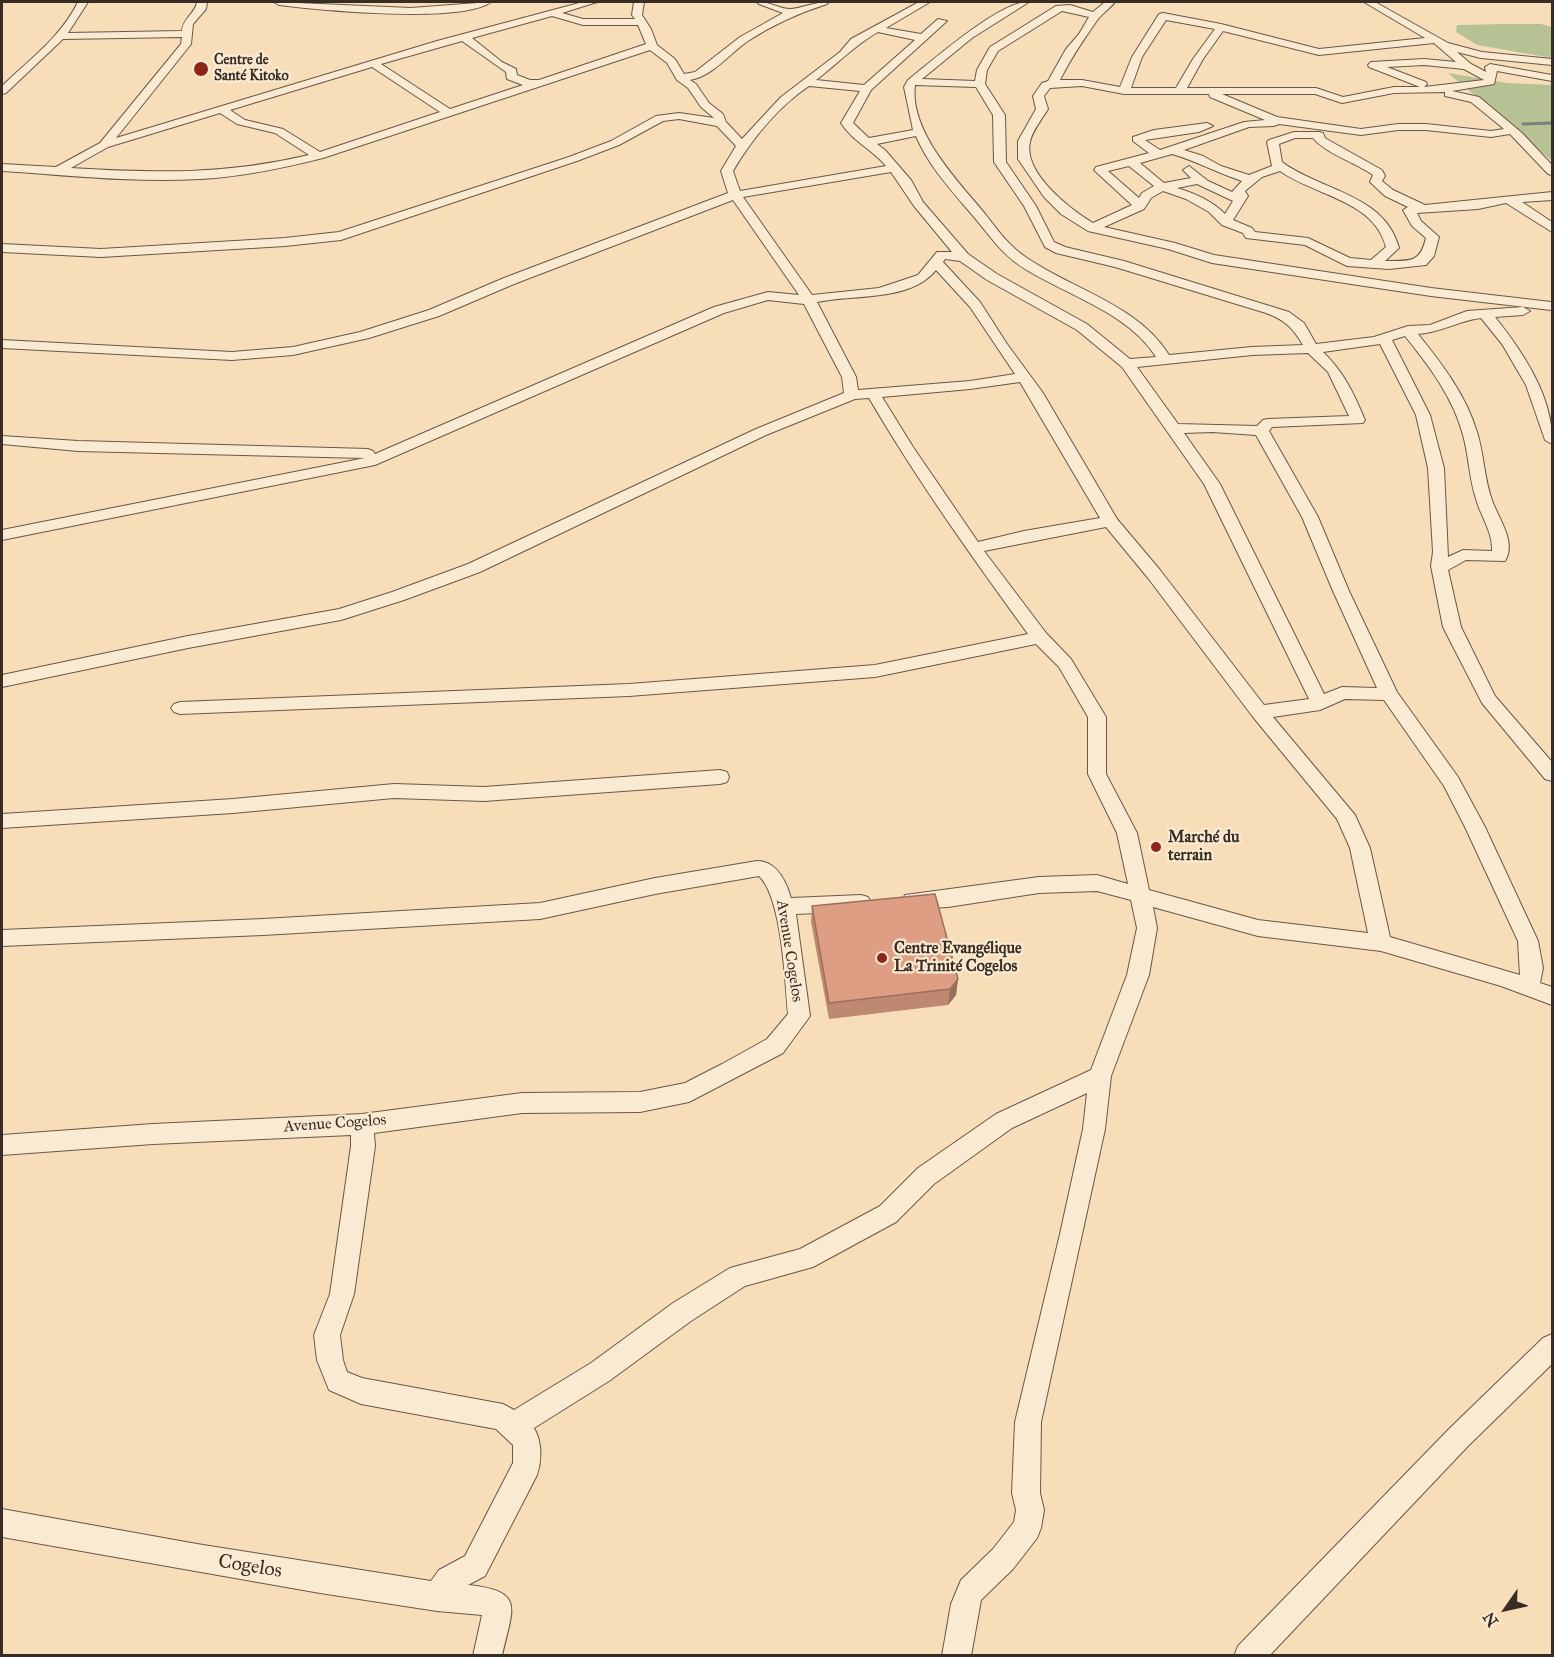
<!DOCTYPE html>
<meta charset="utf-8">
<style>
body{margin:0}
#map{position:relative;width:1554px;height:1657px;overflow:hidden;background:#f7deb9;font-family:"IM FELL Great Primer",serif}
canvas{display:block}
.frame{position:absolute;inset:0;border:3px solid #392c24;pointer-events:none}
.north{position:absolute;left:1476px;top:1579px;width:60px;height:60px;-webkit-text-stroke:4px #faead2;paint-order:stroke;rotate:236deg;font-size:16px;font-weight:700;line-height:24px;text-align:center;color:#392c24}
.north::after{content:'';display:block;margin:auto;width:21px;height:27px;background:#392c24;clip-path:polygon(50% 0,100% 100%,50% 72%,0 100%)}
</style>
<div id="map">
<canvas width="1554" height="1657"></canvas>
<div class="frame"></div>
<div class="north">N</div>
</div>
<script>
const context = document.querySelector('canvas').getContext('2d');
context.lineJoin = 'round';
function paint(path, color) {
  context.fillStyle = color;
  context.fill(path, 'evenodd');
}
function trace(path, color, width, dash) {
  context.strokeStyle = color;
  context.lineWidth = width;
  context.lineCap = dash ? 'butt' : 'round';
  context.setLineDash(dash || []);
  context.stroke(path);
}
function write(font, color, halo, rows, align = 'center') {
  context.font = font + ' "IM FELL Great Primer",serif';
  context.lineWidth = 4.5;
  context.setLineDash([]);
  context.textBaseline = 'middle';
  context.strokeStyle = halo;
  context.fillStyle = color;
  for (const [text, x, y, turn = 0] of rows) {
    context.save();
    context.translate(x, y);
    context.rotate((+turn || 0) * Math.PI / 180);
    context.textAlign = isNaN(turn) ? turn : align;
    if (halo) context.strokeText(text, 0, 0);
    context.fillText(text, 0, 0);
    context.restore();
  }
}
paint(new Path2D(`
 M1503 24H1541L1552 27V58L1477 45 1456 32 1457 25Z
 M1448 73 1507 83 1552 85V161Z`), '#b7c294');
trace(new Path2D(`
 M1523 124 1552 123`), '#78817e', 3);
const minor = new Path2D(`
 M78 2H88L68 33 182 31C183 18 195 14 197 2H207L206 9 193 24 191 44 116 138 437 41 583 2H597L562 13 583 19H635L632 15 634 2H644L642 15 651 29 657 45 675 59 684 74 695 72 740 37 783 13 759 4 757 2C771 2 780 9 790 9 799 9 815 2 829 2L827 4C799 13 772 25 748 41 729 54 713 76 690 80L696 84 709 103 723 114 726 122 742 139 781 97 840 52 851 39 919 2H930L886 28 921 34 938 19 947 21 871 90 853 123 869 138 913 130 904 87 908 80C932 61 1001 0 1029 2L972 38 922 79 975 81 977 70 990 47 1056 6 1070 5 1093 12 1105 2H1115C1110 8 1103 13 1098 19 1084 39 1071 58 1060 80H1082L1120 87 1132 57 1159 14 1163 13 1221 24 1319 49 1425 38 1364 2H1375L1448 43 1482 52 1552 59V65L1481 58 1457 52 1471 64 1486 72 1485 67 1490 64 1552 75V81L1497 71 1494 84 1452 91 1479 97 1522 133 1552 165V175L1548 174 1510 134 1491 137 1426 130H1398L1361 135 1279 124 1274 126 1249 127 1184 150 1203 156 1221 166 1249 175 1272 166 1267 142 1269 140 1294 132H1319L1323 133 1325 138 1330 141 1382 170 1385 176 1382 181 1393 190 1425 205 1552 192V200L1522 202 1552 222V232L1506 203 1478 209 1417 213 1421 221 1439 237 1434 256 1426 265 1389 269 1347 266 1305 245 1246 238 1243 233 1222 225 1209 212 1186 199 1163 191 1151 198 1144 209 1104 227 1175 243 1214 255 1431 288 1551 302V310L1431 296 1212 263 1168 249 1088 231 1061 214 1044 197 1018 159V141L1036 109 1033 96 1042 83 1048 81 1066 49 1079 34 1089 17 1062 11 998 51 987 70 985 84 1005 115 1006 162 1036 206 1054 242 1065 247 1124 261 1289 312 1304 323 1316 344 1374 337 1408 326 1430 325 1467 311 1523 307 1530 311 1523 315 1495 317C1523 352 1554 398 1552 444L1545 440 1526 385 1502 344 1481 318C1460 320 1440 333 1418 334 1442 364 1466 395 1477 432 1484 454 1484 478 1492 500 1498 518 1517 542 1505 561L1466 560 1448 570 1461 627 1495 696 1552 762V781L1545 779 1482 703 1443 627 1431 566 1433 552 1428 468 1416 415 1380 344 1323 352C1344 372 1354 394 1365 420L1363 423 1272 427 1269 431 1318 517 1349 591 1397 692 1458 777 1485 827 1538 941 1543 968 1540 983 1552 987V1005L1501 986 1381 951 1258 936 1153 907 1157 928 1149 975 1111 1076 1105 1129 1041 1422 1040 1493 1044 1510 1041 1528 1037 1538 1013 1569 981 1600 971 1656H942L951 1604 961 1580 993 1549 1014 1522 1016 1510 1012 1493 1015 1422 1060 1234 1083 1129 1087 1093 1012 1128 934 1184 896 1222 813 1267 745 1286 691 1321 609 1381 534 1428C542 1441 542 1460 537 1475L485 1576 468 1585C527 1591 512 1609 502 1656H473L482 1615 437 1611 320 1593 2 1537V1509L197 1544 431 1581 439 1570 465 1556 513 1463V1445L496 1429 361 1404 329 1390 317 1360 314 1335 330 1294 351 1146V1135L153 1144 2 1155V1135L153 1124 362 1114 522 1093 640 1092 685 1083 722 1064 767 1039 788 1014C785 981 782 898 759 876L655 894 540 919 263 935 2 946V930L263 919 540 903 655 878 757 861C777 861 786 881 791 898L861 895 868 897 871 903 868 909 861 911 796 914 810 1016 783 1053 689 1102 640 1112 522 1113 374 1133 375 1146 354 1294 340 1335 343 1360 347 1372 362 1378 503 1404 514 1410 591 1363 673 1303 730 1268 800 1249 880 1206 918 1168 996 1114 1091 1070 1127 975 1137 928 1131 900 1097 891 1039 893 948 907 912 909 905 907 902 901 905 895 1039 877 1097 875 1128 884 1117 833 1088 774V717L1059 667 1036 644 875 677 629 696 180 714 174 712 171 708 174 704 180 702 629 684 875 665 1028 634C972 557 917 480 869 398L855 399 766 435 480 572 404 600 341 620 188 648 2 687V675L188 636 339 609 392 592 468 564 756 429 844 393 842 377 804 304 768 300 724 313 375 465 2 540V530L365 458 78 451 2 444V436L78 441 368 449 373 451 375 454 714 307 768 292 799 295 733 200 514 284 439 316 369 338 293 355 232 360 2 348V340L232 352 293 347 360 332 429 310 504 278 728 193 721 171 736 146 717 126 679 119 663 121 619 145 577 161 341 240 285 246 101 257 2 252V244L101 249 285 238 339 232 569 157 611 141 656 116 679 113 714 118 701 107 688 88 677 80 667 63 650 50 323 158C283 168 242 177 200 179 134 183 67 175 2 171V164L56 167 100 143 181 44 182 37 63 39 6 93 2 94V86C29 60 61 37 78 2ZM552 16 583 25H638L646 44 539 80H530L517 75 516 69 502 62 472 38ZM1166 20 1215 29 1193 59 1176 88H1131L1142 57ZM1223 31 1319 55 1434 43 1456 62 1424 59 1371 62 1368 65 1369 67 1420 87H1394L1343 97 1316 88H1187L1203 59ZM878 32 915 40 864 85 816 80C837 64 855 45 878 32ZM462 41 506 72 507 79 523 85 450 109 381 64ZM1424 65 1464 69 1484 80 1424 87 1427 84 1426 82 1387 67ZM372 67 440 112 320 152 283 129 245 120 230 110ZM915 85 976 87 993 115 994 162 1024 206 1045 247 1056 253 1115 267 1266 313C1285 320 1293 328 1303 345L1252 347 1169 355C1138 305 1074 290 1027 258 1009 246 999 232 986 215 959 182 909 132 915 85ZM809 86 860 91 841 123C852 141 873 150 886 166L740 191 733 171C752 139 778 107 809 86ZM1082 86 1124 94H1209L1210 97 1265 120 1244 122 1160 150 1145 140 1199 132 1213 126 1207 123 1154 130 1133 137V141L1149 153 1096 167 1094 170 1132 205 1093 223C1070 209 1023 173 1030 142 1032 131 1042 119 1048 109L1044 96 1050 88ZM1445 92V96L1471 102 1504 129 1491 131 1426 124H1398L1361 129 1277 117 1222 94H1315L1342 103 1394 93ZM220 113 237 124 275 133 309 155C224 175 157 173 71 168L108 147ZM916 136C929 167 953 192 974 217 992 238 1001 254 1025 269 1067 295 1130 314 1156 357L1130 359 1087 324 997 274 968 254 923 202 911 180 885 150 877 144ZM1295 138H1313C1325 153 1356 163 1373 175L1370 182 1385 196 1408 207 1403 210 1412 226 1426 238C1420 263 1411 261 1385 261L1399 248C1385 194 1321 191 1282 162L1279 144ZM1172 154C1196 161 1218 173 1242 181L1232 192 1208 181 1189 166 1183 170 1191 178 1164 183 1140 163ZM1129 166 1154 186 1142 193 1139 198 1108 171ZM1280 171C1315 196 1374 200 1386 247L1371 260 1350 258 1308 238 1255 232 1252 228 1233 220 1248 196 1245 191 1262 177ZM891 172 914 206 952 252H937L918 275 879 288 812 295 743 197ZM1197 184 1233 201 1225 214C1211 200 1194 193 1177 188ZM945 259 960 261 987 280 1077 330 1122 367 1204 484 1309 699 1264 705 1160 570 1117 519 1043 393 1007 344 980 302 943 262ZM936 270 970 307 1015 374 970 381 858 390 856 377 817 302C854 294 910 302 936 270ZM1405 336C1429 366 1453 397 1463 435 1469 456 1469 478 1476 499 1481 517 1493 532 1492 551L1463 550 1448 557 1444 468 1430 415 1392 340ZM1308 353 1328 372 1349 416 1268 419 1263 420 1257 426 1178 424 1137 367 1252 355ZM1020 382 1100 518 1024 531 978 542 913 447 882 397 970 389ZM1212 432 1256 435 1302 517 1333 591 1377 688 1342 687 1324 694 1220 484 1184 433ZM1106 527 1148 578 1253 717 1337 819 1350 848 1368 933 1258 920 1149 890 1137 833 1106 774V717L1071 659 1046 633 984 551ZM1345 699 1384 700 1444 786 1465 827 1518 941 1520 975 1390 937 1370 848 1355 815 1273 717 1320 710Z
 M274 2 411 8 491 2C461 24 319 10 279 5Z
 M720 770 727 772 729 777 727 782 720 784 484 801 394 798 233 813 2 828V814L233 799 394 784 484 787Z
 M1552 1334V1364L1468 1446 1269 1656H1234L1238 1646 1450 1428 1543 1338Z`);
trace(minor, '#685849', 2);
paint(minor, '#faead2');
paint(new Path2D(`
 M812 906 958 979 956 995 948 1005 829 1019 811 922Z`), '#be8871');
paint(new Path2D(`
 M958 979 956 995 948 1005 950 989Z`), '#9b6f5c');
const building = new Path2D(`
 M935 894 958 979 950 989 829 1003 812 906Z`);
paint(building, '#dd9e83');
trace(building, '#9b6f5c', 1.5);
for (const [x, y, r, color] of [
 [201,69,8,"#8f2418"],
 [1156,847,6,"#8f2418"],
 [882,958,6,"#8f2418"]
]) {
  const dot = new Path2D();
  dot.arc(x, y, r, 0, 2 * Math.PI);
  context.fillStyle = color;
  context.fill(dot);
  trace(dot, '#faead2', 2);
}
write('bold 14px', '#392c24', '#faead2', [
 ["Centre de",214,61],
 ["Santé Kitoko",214,77]
], 'left');
write('bold 16px', '#392c24', '#faead2', [
 ["Marché du",1168,838],
 ["terrain",1168,856],
 ["Centre Evangélique",894,949],
 ["La Trinité Cogelos",894,967]
], 'left');
write('16px', '#392c24', '#faead2', [
 ["Avenue Cogelos",789,951,81],
 ["Avenue Cogelos",335,1124,-4]
]);
write('20px', '#392c24', '#faead2', [
 ["Cogelos",250,1567,9]
]);
</script>
